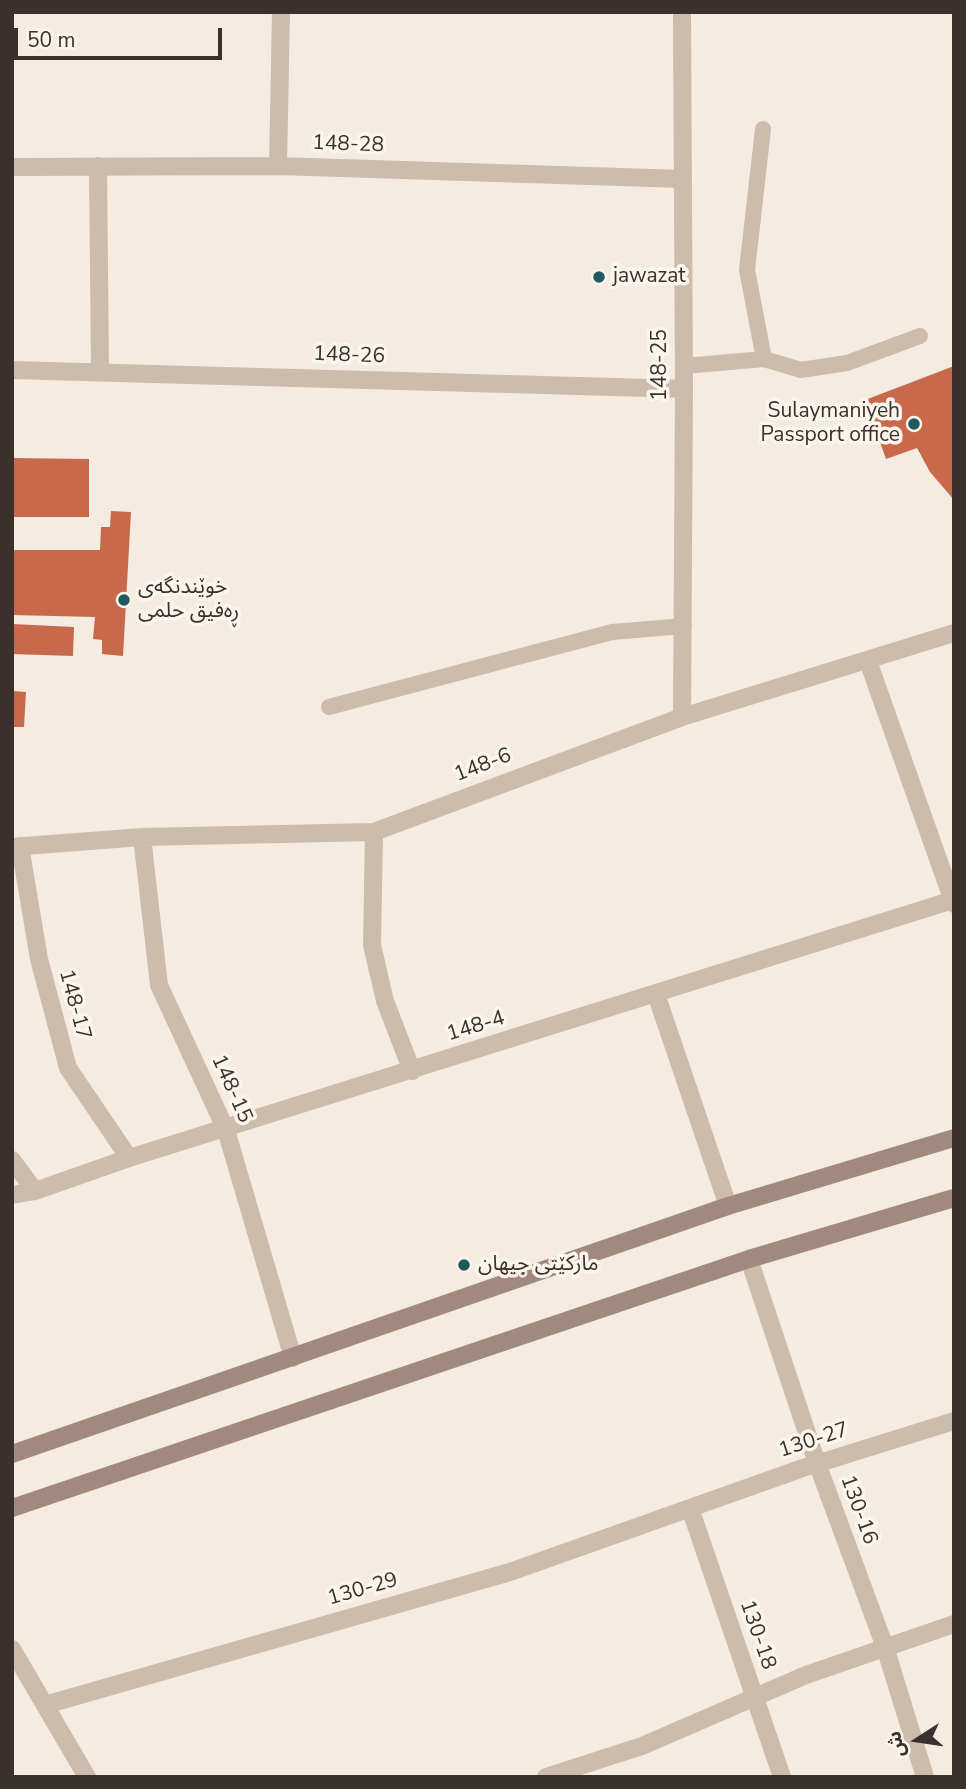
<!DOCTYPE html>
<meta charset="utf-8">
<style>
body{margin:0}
#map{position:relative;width:966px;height:1789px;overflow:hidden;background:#f4ebe1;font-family:"Nunito Sans","Noto Sans Arabic",sans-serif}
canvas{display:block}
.frame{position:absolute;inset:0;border:14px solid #3b302b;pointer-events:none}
.north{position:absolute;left:882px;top:1705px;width:70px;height:70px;-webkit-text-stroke:5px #fbf5ee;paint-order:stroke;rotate:258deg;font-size:19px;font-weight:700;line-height:28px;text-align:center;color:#3b302b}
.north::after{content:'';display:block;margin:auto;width:24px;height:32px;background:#3b302b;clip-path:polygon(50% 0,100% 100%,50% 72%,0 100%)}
.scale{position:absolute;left:14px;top:28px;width:208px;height:32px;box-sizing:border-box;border:4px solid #3b302b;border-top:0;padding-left:9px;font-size:21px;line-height:24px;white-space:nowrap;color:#3b302b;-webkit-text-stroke:5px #fbf5ee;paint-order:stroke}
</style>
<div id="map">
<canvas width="966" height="1789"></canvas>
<div class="frame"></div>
<div class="north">ش</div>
<div class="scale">50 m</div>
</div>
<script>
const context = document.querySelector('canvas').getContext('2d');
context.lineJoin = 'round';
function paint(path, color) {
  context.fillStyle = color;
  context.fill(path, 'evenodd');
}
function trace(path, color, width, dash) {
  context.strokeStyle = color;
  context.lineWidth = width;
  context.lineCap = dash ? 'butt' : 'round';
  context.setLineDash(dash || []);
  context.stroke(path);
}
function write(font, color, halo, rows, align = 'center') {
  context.font = font + ' "Nunito Sans","Noto Sans Arabic",sans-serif';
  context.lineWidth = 7;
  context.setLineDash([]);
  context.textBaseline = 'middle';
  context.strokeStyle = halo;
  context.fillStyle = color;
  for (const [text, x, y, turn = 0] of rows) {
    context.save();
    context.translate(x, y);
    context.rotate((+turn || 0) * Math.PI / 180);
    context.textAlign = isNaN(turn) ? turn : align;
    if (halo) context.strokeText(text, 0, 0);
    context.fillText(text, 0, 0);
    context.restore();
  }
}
paint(new Path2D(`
 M954 366V500L930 472 917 448 886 459 865 400Z
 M12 458 89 459V517H12Z
 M111 511 131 512 123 656 102 654V640L93 639 95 617 12 615V550H100L101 527H110Z
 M12 624 74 627 73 656 12 654Z
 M12 691 26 692 24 727H12Z`), '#c8694b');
trace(new Path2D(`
 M763 129 747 270 764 359
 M684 366 764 359 801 370 847 363 920 336
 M329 707 612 632 684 626`), '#cdbbac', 16);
trace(new Path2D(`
 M682 12 684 389 682 717
 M98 166 100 371
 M278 166 281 12
 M12 167 278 166 683 179
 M12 370 684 389
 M868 661 954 904
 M374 832 372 945 385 1001 412 1071
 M142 837 159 985 226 1130 293 1358
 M20 846 39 959 68 1068 129 1158
 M12 847 142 837 374 832 682 717 954 633
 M656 994 728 1206
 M12 1160 35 1191
 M12 1195 35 1191 129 1158 953 900
 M749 1259 817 1463 885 1647 925 1777
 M690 1508 782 1777
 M12 1649 87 1777
 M45 1705 510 1572 800 1469 954 1421
 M546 1777 642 1746 806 1675 954 1624`), '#cdbbac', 18);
trace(new Path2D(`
 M12 1454 728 1206 954 1138
 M12 1508 749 1259 954 1198`), '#a18a7d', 18);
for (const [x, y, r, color] of [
 [599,277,7,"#1f5a5e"],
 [914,424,7,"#1f5a5e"],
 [124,600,7,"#1f5a5e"],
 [464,1265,7,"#1f5a5e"]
]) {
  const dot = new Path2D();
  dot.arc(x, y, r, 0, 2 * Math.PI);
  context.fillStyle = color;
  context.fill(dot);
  trace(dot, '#fbf5ee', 2.5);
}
write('21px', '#3b302b', '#fbf5ee', [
 ["148-28",348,145,2],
 ["148-26",349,356,2],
 ["148-25",661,365,-90],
 ["148-6",483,766,-21],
 ["148-17",74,1005,75],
 ["148-4",476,1027,-17],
 ["148-15",231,1089,66],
 ["130-27",814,1441,-18],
 ["130-16",858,1510,70],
 ["130-29",363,1590,-16],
 ["130-18",757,1635,71]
]);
write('21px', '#3b302b', '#fbf5ee', [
 ["jawazat",613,277],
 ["Sulaymaniyeh",900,412,"right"],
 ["Passport office",900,436,"right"],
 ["خوێندنگەی",138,588],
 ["ڕەفیق حلمی",138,612],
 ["ماركێتی جیھان",478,1265]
], 'left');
</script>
